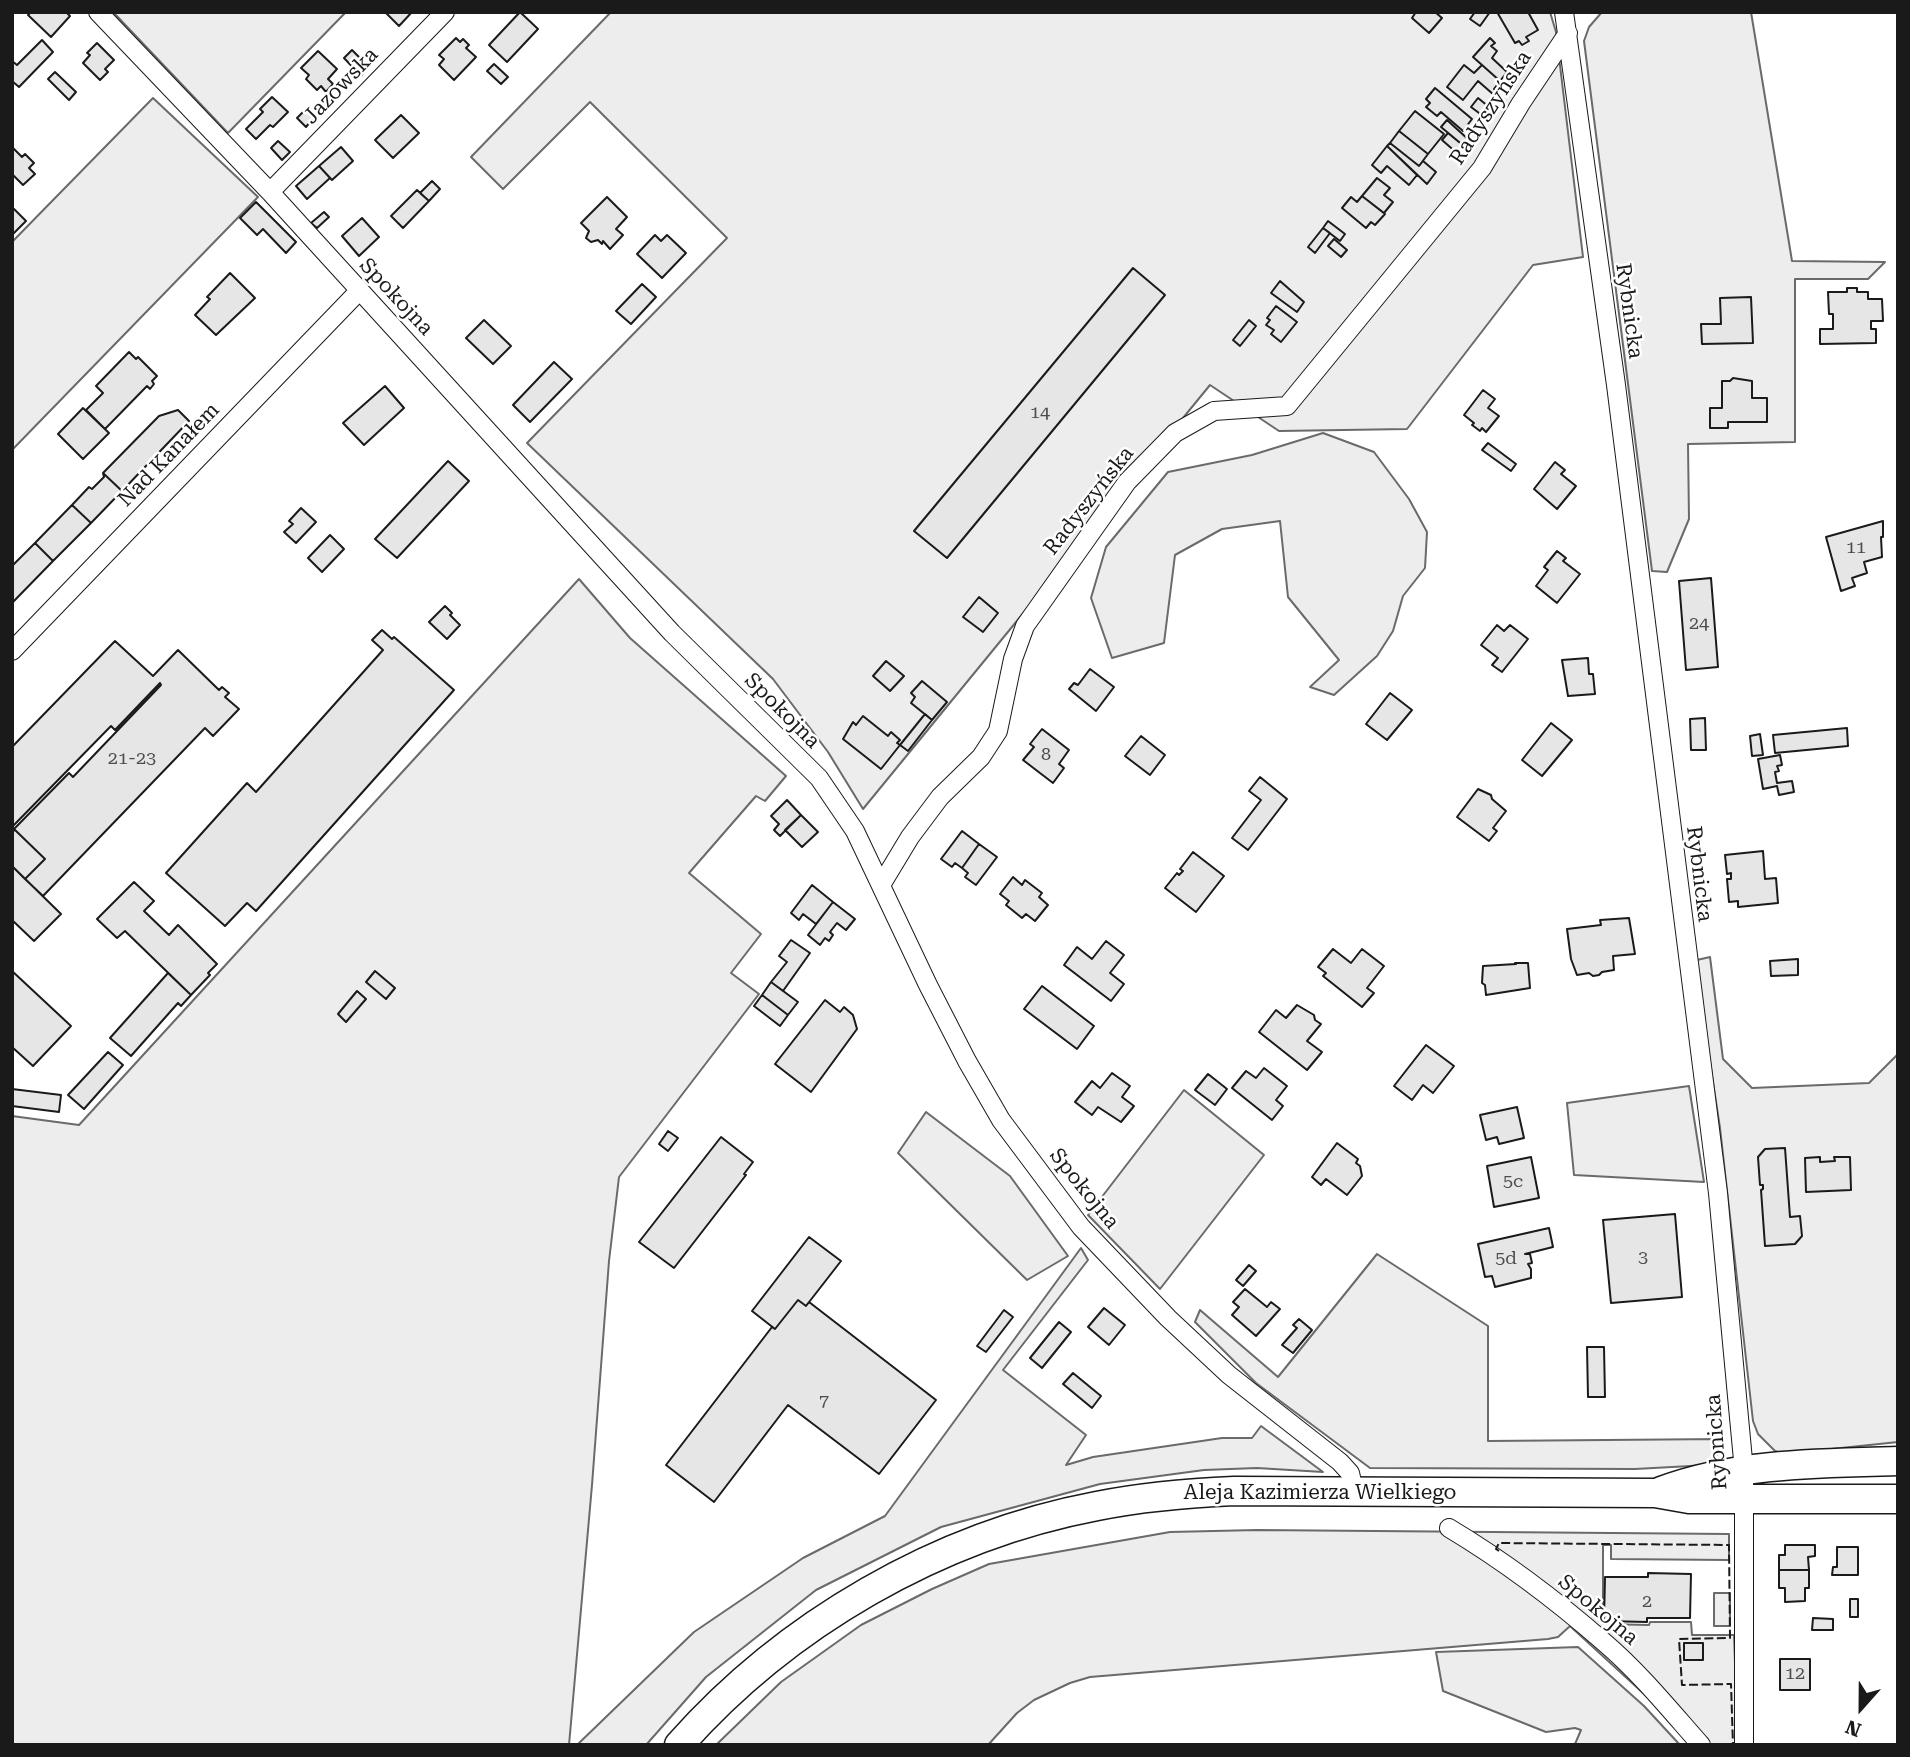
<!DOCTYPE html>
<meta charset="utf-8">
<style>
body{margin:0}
#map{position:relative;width:1910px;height:1757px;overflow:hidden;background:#fff;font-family:"Roboto Serif",serif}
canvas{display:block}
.frame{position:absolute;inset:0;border:14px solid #1a1a1a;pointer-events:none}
.north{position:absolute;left:1826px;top:1673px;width:70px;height:70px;-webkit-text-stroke:5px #fff;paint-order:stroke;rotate:201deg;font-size:19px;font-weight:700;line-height:28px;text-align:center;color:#1a1a1a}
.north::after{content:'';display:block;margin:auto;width:24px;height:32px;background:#1a1a1a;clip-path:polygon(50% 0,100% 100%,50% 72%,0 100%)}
</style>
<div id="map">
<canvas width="1910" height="1757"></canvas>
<div class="frame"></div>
<div class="north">N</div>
</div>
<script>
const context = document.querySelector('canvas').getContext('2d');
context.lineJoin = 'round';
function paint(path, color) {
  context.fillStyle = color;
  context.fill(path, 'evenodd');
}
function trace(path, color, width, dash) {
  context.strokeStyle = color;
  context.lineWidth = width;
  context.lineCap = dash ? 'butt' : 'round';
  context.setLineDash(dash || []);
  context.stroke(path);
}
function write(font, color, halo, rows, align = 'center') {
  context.font = font + ' "Roboto Serif",serif';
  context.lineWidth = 5;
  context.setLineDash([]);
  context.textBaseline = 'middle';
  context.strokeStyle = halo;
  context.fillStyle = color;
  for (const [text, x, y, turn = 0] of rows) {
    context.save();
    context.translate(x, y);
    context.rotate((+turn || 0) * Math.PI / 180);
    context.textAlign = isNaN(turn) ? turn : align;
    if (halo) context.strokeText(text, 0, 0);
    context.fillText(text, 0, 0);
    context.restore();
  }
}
const built = new Path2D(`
 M113 12H346L228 133Z
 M611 12H1550L1556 32 1583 257 1533 265 1407 429 1279 431 1210 385 863 809 828 752 773 679 527 443 727 238 590 102 503 189 471 157Z
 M1602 12H1751L1792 261 1885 262 1868 279H1795V442L1688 444 1689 519 1667 572 1652 571 1584 41 1589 27Z
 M153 98 258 197 12 450V242Z
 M1323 433 1374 452 1409 499 1427 532 1425 568 1403 596 1393 631 1377 656 1334 695 1310 687 1339 660 1288 597 1280 521 1222 529 1175 555 1164 643 1112 658 1091 598 1106 547 1168 472 1252 455Z
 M579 579 630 638 786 776 765 801 756 796 689 873 761 934 731 973 759 994 619 1177 609 1261 592 1485 569 1745H12V1116L79 1125Z
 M1710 957 1723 1059 1752 1088 1869 1083 1898 1054V1442L1784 1454 1775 1451 1758 1434 1753 1421 1720 1128 1695 965 1697 960Z
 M1689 1086 1704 1182 1574 1175 1567 1103Z
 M1184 1090 1264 1155 1160 1289 1088 1215Z
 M926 1112 1010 1176 1068 1256 1027 1280 898 1153Z
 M1081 1248 1088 1260 1003 1370 1086 1435 1066 1465 1093 1457 1222 1438H1252L1261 1426 1323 1472 1257 1468 1204 1470 1100 1484 941 1527 816 1590 706 1677 646 1745H577L694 1632 803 1558 885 1516Z
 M1377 1254 1488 1326V1441L1723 1439 1717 1455 1709 1465 1635 1469 1370 1468 1256 1383 1195 1322 1200 1310 1278 1377Z
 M1257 1530 1729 1534V1560L1611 1559V1545H1603V1624L1649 1625 1650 1622H1691L1692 1635H1734L1738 1745H1690L1655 1704 1570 1626 1558 1637 1548 1639 1090 1677 1070 1683 1034 1700 1017 1713 988 1745H716L781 1682 861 1625 932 1589 989 1564 1170 1532Z
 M1714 1593H1730V1626H1714Z
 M1578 1647 1644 1706 1680 1745H1577L1575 1744 1581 1730 1575 1728 1546 1732 1443 1691 1436 1652Z`);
paint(built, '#ededed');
trace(built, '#6a6a6a', 2);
const building = new Path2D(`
 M31 12H66L70 16 51 37 28 15Z
 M385 12H412L399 26Z
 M520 12 538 29 507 62 489 45Z
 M1416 12H1435L1442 18 1429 33 1412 18Z
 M1475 12H1490L1480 26 1470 19Z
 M1497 12H1528L1538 30 1526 37 1529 41 1522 45 1519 41 1515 43Z
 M456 38 460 42 463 39 469 45 466 48 476 57 454 80 439 65 444 59 439 55Z
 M1490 38 1495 43 1491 46 1497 51 1492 58 1507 72 1500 81 1473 57Z
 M42 40 53 52 19 87 12 81V61L17 65Z
 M97 43 114 60 105 69 108 72 100 80 83 63 90 55 87 53Z
 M352 50 369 67 361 76 344 58Z
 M318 51 337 69 328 79 333 84 326 92 321 86 317 90 306 79 309 75 301 68Z
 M494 64 508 77 501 84 487 71Z
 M1464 65 1474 73 1482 65 1500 81 1494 89 1497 92 1494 95 1478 81 1463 100 1447 87Z
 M55 72 76 92 69 100 48 79Z
 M1435 88 1472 119 1463 131 1441 112 1437 116 1426 107 1430 103 1426 99Z
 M272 97 288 112 273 127 270 125 256 139 246 129 263 112 260 109Z
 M1478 98 1494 111 1487 119 1471 107Z
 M308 107 316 115 306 127 297 118Z
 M1415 111 1444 134 1428 154 1399 131Z
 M401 115 419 133 393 158 375 140Z
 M1447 120 1470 141 1465 147 1441 127Z
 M1399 131 1428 154 1419 166 1390 143Z
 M1448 133 1465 147 1458 154 1442 140Z
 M278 141 290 152 282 160 271 148Z
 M1390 143 1419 166 1423 161 1436 172 1427 184 1387 146Z
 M1387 146 1417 175 1409 185 1387 166 1381 173 1372 165Z
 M12 147 22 157 25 154 34 163 29 168 35 174 23 185 12 174Z
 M341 147 353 161 332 180 319 166Z
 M319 166 330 178 307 199 296 186Z
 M1377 178 1390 188 1384 195 1393 202 1384 213 1362 196Z
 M432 181 440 189 429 201 420 193Z
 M417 190 429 201 403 228 391 216Z
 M1362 196 1385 214 1375 225 1371 222 1366 228 1342 208 1351 197 1357 202Z
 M607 197 627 217 616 229 623 235 610 249 603 241 602 244 598 240 591 242 586 238 589 231 581 223Z
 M256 202 296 242 286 253 263 229 257 235 240 218Z
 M14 209 26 221 12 235V211Z
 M324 212 329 217 317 228 311 223Z
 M362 218 379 237 359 256 342 236Z
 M1328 221 1345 234 1340 241 1323 228Z
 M1323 228 1330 233 1315 253 1308 247Z
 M655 235 661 241 667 235 686 253 662 278 637 254Z
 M1334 239 1347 250 1341 257 1328 246Z
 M1133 268 1165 295 947 558 914 531Z
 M230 273 255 298 216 335 195 315 210 299 207 297Z
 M1280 281 1304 302 1297 312 1271 293Z
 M642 284 656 297 631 324 616 311Z
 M1847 288H1857V292H1868V299H1882L1883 321H1871V329H1876V343L1820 344V329H1833V314H1829L1828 292H1847Z
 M1751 297 1753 343 1702 344 1701 324H1721L1720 298Z
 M1276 306 1297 322 1281 342 1271 334 1274 330 1266 325 1270 320 1267 318Z
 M484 320 511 346 493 364 466 338Z
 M1249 320 1256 326 1240 346 1233 340Z
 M129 352 136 359 138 357 157 376 152 381 154 384 150 389 147 386 105 429 86 410 103 393 96 386Z
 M554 362 572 379 530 422 513 405Z
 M1733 378 1752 381V398H1767V422H1728V428H1710V408H1722V381H1730Z
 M385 386 404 408 364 445 343 423Z
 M1483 390 1495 399 1488 408 1499 416 1486 432 1482 428 1480 431 1472 425 1474 423 1464 415Z
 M83 408 109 433 83 459 58 434Z
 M178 410 189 421 122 491 103 473 159 416Z
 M1488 443 1516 464 1511 471 1482 450Z
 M448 461 469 481 397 558 375 539Z
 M1555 462 1565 470 1561 474 1576 486 1557 509 1534 489Z
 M103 473 122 491 91 523 72 505 89 487 92 489 104 477Z
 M72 505 91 523 53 561 35 543Z
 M301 508 316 522 296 543 284 532 293 524 289 521Z
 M1883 521V537H1881L1882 557 1864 562 1867 573 1852 578 1855 586 1841 591 1826 537Z
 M330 535 344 549 322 572 308 558Z
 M35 543 53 561 12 603V566Z
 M1557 551 1566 558 1563 561 1580 574 1557 603 1536 586 1548 570 1544 567Z
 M1711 578 1718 667 1686 670 1679 581Z
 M979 597 998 613 983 632 963 617Z
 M445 606 452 613 450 615 460 625 447 639 429 622Z
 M1497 625 1504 631 1510 625 1528 639 1502 672 1492 665 1498 658 1481 645Z
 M382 630 392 639 394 637 454 690 256 911 247 903 225 926 166 873 247 783 256 792 383 650 372 640Z
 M115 641 153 676 178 650 219 690 222 687 229 693 225 697 239 709 213 736 205 728 43 896 25 879 45 859 14 829 69 773 73 777 161 685 160 683 115 730 111 726 12 827V747Z
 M1588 658 1589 674H1593L1595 694 1568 696 1562 660Z
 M886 661 904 676 890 691 873 676Z
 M1090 669 1114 687 1096 711 1069 689 1074 683 1078 685Z
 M922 681 947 702 932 720 911 703 915 697 911 693Z
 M1390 693 1412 710 1387 740 1366 724Z
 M925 714 932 720 908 751 900 745Z
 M863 716 888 736 891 732 900 740 897 743 900 745 881 769 843 739 853 722 856 725Z
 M1705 718 1706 750H1691L1690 719Z
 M1551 723 1572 740 1542 776 1522 760Z
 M1847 728 1848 746 1775 753 1773 735Z
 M1042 729 1069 750 1059 764 1064 768 1053 783 1023 760 1034 747 1030 744Z
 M1760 734 1763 755 1752 756 1750 736Z
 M1141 736 1165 755 1150 775 1125 756Z
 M1780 755 1782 765 1777 766 1779 771 1775 772 1777 783 1792 781 1794 792 1779 795 1777 786 1763 789 1758 759Z
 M1260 777 1287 799 1248 850 1232 838 1261 800 1249 791Z
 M1478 789 1491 795 1492 799 1506 811 1493 828 1497 831 1489 841 1457 817Z
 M787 800 801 815 780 836 774 830 779 824 771 816Z
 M801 815 818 832 802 847 785 830Z
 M15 830 45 859 25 879 12 866V832Z
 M962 831 979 844 962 868 955 863 952 867 941 859Z
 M979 844 997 857 976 885 965 877 968 873 962 868Z
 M1763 851 1765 879 1776 878 1778 903 1738 907V901L1729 902 1727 879H1731V873L1727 874 1725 855Z
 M1193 852 1224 876 1196 912 1165 888 1177 873 1179 875 1183 871 1180 869Z
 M12 866 61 914 34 941 12 920Z
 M1013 877 1022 885 1025 880 1042 893 1039 897 1048 905 1035 921 1026 914 1022 918 1006 905 1009 901 1000 894Z
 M134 882 154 901 144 911 169 935 178 925 217 964 208 973 210 975 191 995 125 931 117 938 97 919Z
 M812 885 833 902 816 924 803 914 799 920 791 913Z
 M833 902 855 919 846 930 837 923 830 932 833 935 829 941 825 938 820 945 808 935Z
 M1629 918 1635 954 1613 956 1614 970 1602 972 1599 975 1593 976 1589 973 1577 975 1571 959 1567 929 1601 925 1600 920Z
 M791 940 810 953 783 991 771 982 787 962 779 956Z
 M1106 941 1124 955 1110 973 1124 984 1111 1001 1064 965 1077 947 1092 959Z
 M1333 949 1351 963 1362 949 1384 966 1367 988 1374 993 1362 1007 1323 976 1326 973 1318 967Z
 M1798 959V975L1771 976 1770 961Z
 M1515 963H1528L1530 988 1486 995 1485 985 1482 983 1483 966 1516 964Z
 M12 971 71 1026 33 1066 12 1047Z
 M375 971 395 988 386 999 366 982Z
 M168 973 191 995 181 1006 178 1003 131 1056 110 1038Z
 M771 982 798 1002 788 1015 762 995Z
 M1042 986 1094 1026 1077 1049 1024 1009Z
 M357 991 366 999 346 1022 338 1014Z
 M762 995 788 1015 780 1026 754 1006Z
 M825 1000 840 1012 844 1007 853 1015 857 1029 811 1092 775 1064Z
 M1297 1005 1314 1015 1315 1020 1321 1024 1307 1041 1322 1052 1307 1070 1259 1032 1276 1010 1286 1018Z
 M1426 1045 1454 1066 1433 1093 1423 1085 1412 1100 1394 1086Z
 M108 1052 123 1065 84 1109 68 1095Z
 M1264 1068 1287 1086 1276 1100 1283 1106 1272 1120 1232 1088 1246 1071 1256 1078Z
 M1112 1073 1130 1086 1122 1097 1134 1106 1121 1122 1098 1107 1092 1115 1075 1102 1092 1081 1100 1088Z
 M1208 1074 1227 1089 1215 1105 1195 1090Z
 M12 1089 61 1095 59 1112 12 1106Z
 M1517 1107 1524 1138 1499 1144 1497 1137 1486 1140 1480 1115Z
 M668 1131 678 1138 668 1151 659 1144Z
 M721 1137 753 1162 744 1174 746 1175 674 1268 639 1242Z
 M1337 1143 1358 1159 1356 1163 1360 1166 1362 1176 1347 1195 1326 1179 1321 1185 1312 1177Z
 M1785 1148 1790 1217 1800 1216 1802 1236 1795 1244 1765 1246 1761 1190 1763 1189V1185H1760L1758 1157 1765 1149Z
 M1531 1157 1539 1198 1494 1207 1487 1166Z
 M1820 1157V1162L1835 1161 1834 1157H1850L1851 1190 1806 1192 1805 1158Z
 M1675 1214 1682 1297 1611 1303 1603 1220Z
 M1549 1228 1553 1247 1525 1254H1530L1532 1263 1528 1264 1531 1269V1278L1495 1287 1492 1276 1485 1277 1478 1244Z
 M809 1237 841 1261 806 1306 798 1300 775 1329 752 1311Z
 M1249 1265 1256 1271 1243 1286 1236 1280Z
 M1245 1289 1267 1307 1271 1302 1280 1309 1256 1336 1232 1315 1239 1307 1233 1302Z
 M798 1300 806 1306 809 1302 936 1400 879 1474 788 1405 714 1502 666 1465 772 1327 775 1329Z
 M1104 1308 1125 1325 1109 1345 1088 1327Z
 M1004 1310 1013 1317 986 1352 977 1346Z
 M1299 1319 1312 1330 1293 1353 1282 1345 1297 1328 1293 1325Z
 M1059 1322 1071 1332 1042 1368 1030 1358Z
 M1587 1347H1604L1605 1397H1588Z
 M1073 1373 1101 1396 1092 1408 1063 1384Z
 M1785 1545H1815V1556L1808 1557 1809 1570H1779V1555H1785Z
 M1837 1547H1858V1575H1832L1833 1567H1837Z
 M1779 1570H1809V1588H1805V1601L1785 1602V1588H1779Z
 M1648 1573 1691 1574 1690 1618H1647V1622L1604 1621 1605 1577H1648Z
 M1850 1599H1858V1617H1850Z
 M1813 1618 1833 1619V1630H1812Z
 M1684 1643H1703V1660H1684Z
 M1780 1659H1810V1690H1780Z`);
paint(building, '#e6e6e6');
trace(building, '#1a1a1a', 2);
const minor = new Path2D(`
 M98 12 270 192 672 633 819 778 855 831 928 985 967 1061 1001 1120 1081 1227 1168 1318 1229 1375 1340 1462 1350 1473 1354 1491
 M1564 12 1616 385 1718 1193 1744 1471V1745
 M270 192 445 12
 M12 651 359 291
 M881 885 910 837 940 797 981 757 998 731 1013 659 1025 626 1127 482 1175 433 1214 411 1287 406 1482 168 1521 103 1568 33
 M1449 1528C1504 1561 1557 1601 1605 1643 1640 1673 1670 1710 1701 1745`);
const primary = new Path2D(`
 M1661 1491C1736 1463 1819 1463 1898 1461
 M679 1745C786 1624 938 1536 1097 1506 1142 1497 1188 1493 1234 1491L1655 1493 1689 1499H1898`);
trace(minor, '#1a1a1a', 20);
trace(primary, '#1a1a1a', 31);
trace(minor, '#fff', 18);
trace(primary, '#fff', 28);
trace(new Path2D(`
 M1499 1551 1496 1549 1499 1543 1729 1545 1730 1638 1679 1639 1682 1685 1731 1684 1733 1745`), '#1a1a1a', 2, [9, 3.5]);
write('18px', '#4d4d4d', null, [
 ["14",1040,413],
 ["11",1856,548],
 ["24",1699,624],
 ["8",1046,755],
 ["21-23",132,759],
 ["5c",1513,1182],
 ["3",1643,1258],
 ["5d",1506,1259],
 ["7",824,1402],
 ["2",1647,1602],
 ["12",1795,1674]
]);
write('21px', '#1a1a1a', '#fff', [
 ["Jazowska",341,86,-46],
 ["Radyszyńska",1491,108,-57],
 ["Spokojna",396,297,47],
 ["Rybnicka",1629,311,82],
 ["Nad Kanałem",169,455,-46],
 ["Radyszyńska",1089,501,-52],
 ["Spokojna",782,711,45],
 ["Rybnicka",1699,874,83],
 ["Spokojna",1084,1189,51],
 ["Rybnicka",1717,1442,-94],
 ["Aleja Kazimierza Wielkiego",1320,1493],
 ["Spokojna",1598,1610,40]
]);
</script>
